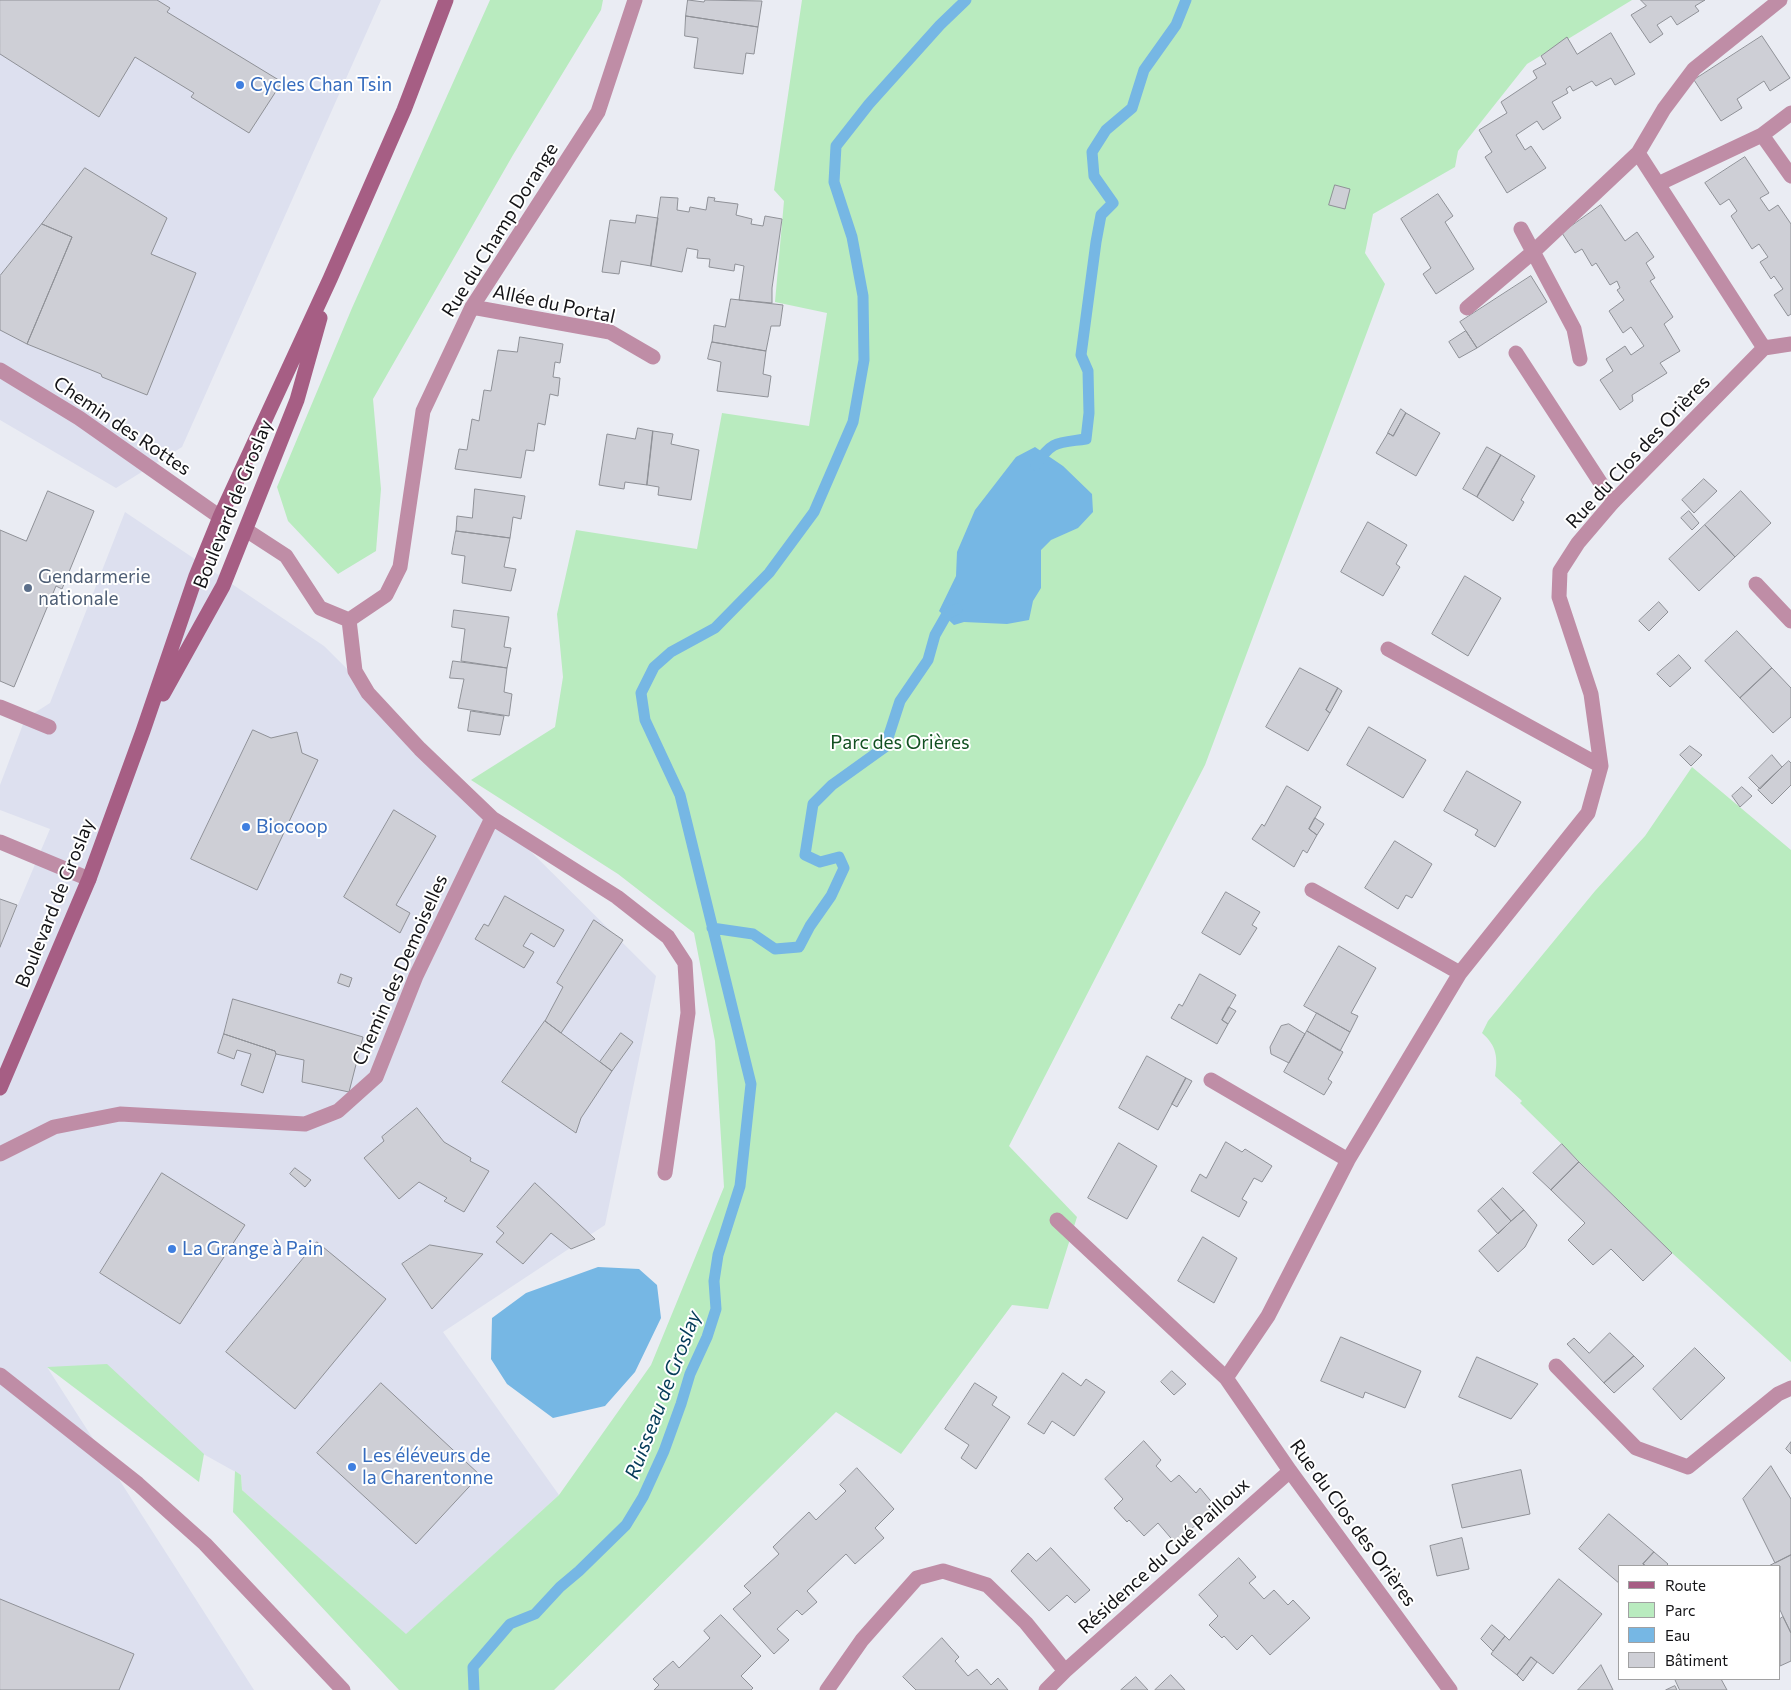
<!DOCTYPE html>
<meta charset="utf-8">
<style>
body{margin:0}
#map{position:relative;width:1791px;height:1690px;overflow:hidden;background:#eaecf3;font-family:Commissioner,sans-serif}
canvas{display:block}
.legend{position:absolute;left:1618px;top:1565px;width:162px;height:115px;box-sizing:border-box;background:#fff;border:1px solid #a1a1a2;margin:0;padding:6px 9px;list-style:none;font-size:15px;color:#131316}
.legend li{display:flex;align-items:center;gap:10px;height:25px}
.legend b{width:25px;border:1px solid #a1a1a2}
</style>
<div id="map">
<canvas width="1791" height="1690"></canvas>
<ul class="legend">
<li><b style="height:6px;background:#a65e84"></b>Route</li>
<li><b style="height:14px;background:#b9ebbf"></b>Parc</li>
<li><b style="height:14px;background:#76b7e4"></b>Eau</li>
<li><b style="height:14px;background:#cecfd6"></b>Bâtiment</li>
</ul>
</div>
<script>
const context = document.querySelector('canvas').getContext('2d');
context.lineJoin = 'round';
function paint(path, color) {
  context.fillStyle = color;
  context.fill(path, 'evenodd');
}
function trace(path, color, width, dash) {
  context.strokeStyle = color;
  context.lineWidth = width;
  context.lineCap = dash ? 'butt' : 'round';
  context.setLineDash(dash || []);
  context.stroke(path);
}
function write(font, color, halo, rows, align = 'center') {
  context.font = font + ' Commissioner,sans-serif';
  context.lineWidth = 4;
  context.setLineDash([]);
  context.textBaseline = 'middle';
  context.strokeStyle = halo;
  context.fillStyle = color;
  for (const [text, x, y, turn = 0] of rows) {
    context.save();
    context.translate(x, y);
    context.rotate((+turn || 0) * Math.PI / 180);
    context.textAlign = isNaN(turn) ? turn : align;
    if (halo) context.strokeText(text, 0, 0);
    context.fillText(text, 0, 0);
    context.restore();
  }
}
paint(new Path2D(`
 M0 0H381L182 447 116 488 0 420Z
 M125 512 324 646 656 976 605 1225 443 1332 559 1495 406 1635 242 1490 241 1475 47 1367 254 1690H0V947L50 829 0 810V785L25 719 50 703Z`), '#dde0ef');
paint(new Path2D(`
 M490 0H603L601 10 513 155 373 399 381 489 376 551 338 574 288 521 277 487 352 308Z
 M802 0H1632L1527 64 1458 151 1455 167 1373 214 1365 253 1385 284 1205 765 1009 1146 1077 1217 1048 1309 1012 1305 901 1454 836 1412 554 1690H399L233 1512 235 1471 241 1475 242 1490 406 1634 559 1495 651 1365 724 1187 715 1041 694 933 618 874 471 780 555 727 563 677 557 614 576 530 697 549 722 413 809 426 827 313 775 302 784 201 774 190Z
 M1692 767 1791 850V1362L1672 1253 1520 1103 1522 1101 1495 1076C1498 1058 1497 1046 1482 1033L1488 1021 1595 891 1645 836Z
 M107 1364 204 1454 199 1482 47 1367Z`), '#b9ebbf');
paint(new Path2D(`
 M1035 447 1063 466 1092 494 1093 512 1078 528 1051 540 1041 550V588L1033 601 1029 620 1007 624 964 622 954 625 939 611 956 576 957 552 975 510 1016 457Z
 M598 1267 639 1269 657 1285 661 1318 635 1372 605 1406 553 1418 507 1384 491 1359 492 1318 526 1293Z`), '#76b7e4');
trace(new Path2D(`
 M1036 465C1052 440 1058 443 1086 439L1089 413 1088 371 1081 355 1096 242 1101 215 1113 203 1094 176 1092 152 1106 130 1132 108 1144 70 1176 25 1186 0
 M712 928 753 934 775 949 799 947 810 926 831 896 844 868 839 857 820 862 805 855 813 804 832 785 885 747 900 701 928 660 935 635 947 614 957 609
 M474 1690 473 1667 510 1624 535 1614 560 1587 579 1571 626 1525 643 1497 664 1451 681 1404 690 1374 707 1337 716 1309 714 1281 718 1255 740 1186 751 1084 680 795 645 720 641 693 654 667 671 652 715 628 769 573 814 512 853 422 864 360 863 296 852 237 834 182 836 146 869 104 940 25 966 0`), '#76b7e4', 11);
const building = new Path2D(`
 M0 0H157L170 8 167 12 282 82 249 133 191 97 194 93 135 57 99 117 0 54Z
 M688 0 704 2 705 0 762 1 758 27 686 16Z
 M1641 0H1705L1695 6 1699 11 1677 25 1671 16 1657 25 1663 34 1650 43 1631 15 1646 6Z
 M686 16 758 27 754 54 746 53 743 74 694 68 698 38 685 36Z
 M1611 33 1635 74 1615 85 1611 78 1596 86 1592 81 1573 91 1570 86 1566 89 1568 93 1552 102 1561 118 1543 130 1537 121 1516 135 1525 150 1531 146 1546 168 1507 193 1485 157 1492 152 1479 130 1507 113 1501 102 1537 78 1533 71 1546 64 1541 56 1567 37 1577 54Z
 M1762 36 1790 78 1770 91 1764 81 1737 99 1742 108 1721 121 1694 80Z
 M1745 157 1769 193 1760 198 1769 211 1778 205 1791 224V314L1788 316 1774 295 1783 289 1774 276 1771 279 1760 262 1768 257 1759 244 1752 249 1731 216 1737 211 1729 199 1720 205 1705 183Z
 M85 168 167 218 151 254 196 273 147 395 102 377 101 374 27 344 72 237 42 224Z
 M1335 185 1350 189 1345 209 1329 205Z
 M1438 194 1453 216 1445 222 1474 269 1436 294 1423 274 1431 268 1401 219Z
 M661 197 678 198 677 210 689 212 690 207 706 210 708 197 715 198 714 201 738 204 736 215 752 219 751 224 763 226 765 216 782 219 772 288V303L739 300 744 266 735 264 734 271 709 267 710 259 697 258 698 250 687 248 682 272 651 266Z
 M1601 205 1625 241 1637 232 1654 257 1646 263 1655 278 1650 281 1673 317 1664 324 1680 351 1660 363 1667 373 1632 395 1633 401 1620 410 1600 380 1613 371 1606 359 1625 346 1631 355 1644 346 1631 327 1623 333 1609 311 1624 300 1617 290 1620 288 1617 281 1610 285 1596 263 1592 266 1582 249 1575 253 1562 233Z
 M637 215 658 218 651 266 621 261 619 274 602 272 610 220 635 223Z
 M42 224 72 237 27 344 0 330V276Z
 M1531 276 1547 302 1477 348 1460 322Z
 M731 299 783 305 780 326H771L766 351 712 342 714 325 725 327Z
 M1466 331 1477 348 1459 358 1449 342Z
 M520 337 563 344 560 363 555 362 553 377 560 378 558 396 550 394 545 425 538 423 534 451 526 450 521 478 455 469 459 449 467 450 472 419 479 421 484 390 491 391 498 350 517 352Z
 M712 342 766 351 763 374 771 376 768 397 717 391 721 362 708 359Z
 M1401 409 1406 413 1393 436 1388 433Z
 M1406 413 1440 433 1416 476 1376 453 1388 433 1393 436Z
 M638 428 653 431 647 485 625 482 624 489 599 485 607 434 635 439Z
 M653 431 673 434 671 444 699 450 691 500 658 495 659 487 647 485Z
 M1487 447 1501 455 1477 497 1463 489Z
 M1501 455 1535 476 1521 500 1524 502 1513 521 1477 497Z
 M1704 479 1717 491 1694 513 1682 500Z
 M475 489 525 496 521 519 513 517 510 538 456 531 457 516 472 518Z
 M48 491 94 511 62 589 56 586 14 687 0 681V530L26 541Z
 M1741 491 1771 523 1735 557 1705 525Z
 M1689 511 1699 523 1692 530 1681 518Z
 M1368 522 1407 545 1396 564 1400 567 1383 596 1341 572Z
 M1705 525 1735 557 1699 591 1669 559Z
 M456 531 510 538 504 567 516 569 511 591 462 583 465 556 452 554Z
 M1465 576 1501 598 1468 656 1432 634Z
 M1659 602 1668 612 1649 631 1639 621Z
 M454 610 509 617 504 647 511 648 507 668 461 661 465 629 452 627Z
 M1737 631 1772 668 1740 698 1705 661Z
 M1679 655 1691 668 1670 687 1657 674Z
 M453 661 507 668 504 692 512 694 509 716 458 708 464 679 450 678Z
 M1300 668 1338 688 1326 710 1330 713 1308 751 1266 727Z
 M1772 668 1791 688V717L1773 733 1740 698Z
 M1338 688 1342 691 1330 713 1326 710Z
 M471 711 504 716 500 735 468 731Z
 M1369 727 1426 760 1403 798 1347 765Z
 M253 730 271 738 297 732 302 753 318 760 257 890 191 859Z
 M1690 746 1702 755 1691 766 1680 755Z
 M1772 755 1782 767 1760 789 1749 778Z
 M1789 761 1791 763V785L1772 804 1758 790Z
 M1467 771 1521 802 1495 847 1475 835 1478 830 1444 811Z
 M1287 786 1321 807 1309 829 1317 835 1307 853 1303 850 1294 867 1252 839 1262 824 1264 826Z
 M1742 787 1752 796 1740 807 1732 796Z
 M394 810 436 836 396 905 410 913 400 933 344 897Z
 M1315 818 1324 824 1317 835 1309 829Z
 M1395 841 1432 864 1412 898 1406 895 1398 909 1365 888Z
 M1226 892 1260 912 1252 925 1257 928 1240 955 1202 933Z
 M505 896 564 930 554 947 531 933 523 946 534 952 524 968 475 939 484 924 488 926Z
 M0 899 17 905 0 947Z
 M594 920 623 940 561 1033 545 1021 563 987 557 983Z
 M1339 946 1376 968 1351 1013 1358 1016 1350 1032 1304 1006Z
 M341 974 352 978 349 987 338 983Z
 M1200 974 1236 995 1222 1020 1228 1024 1217 1044 1171 1018 1179 1004 1182 1006Z
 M233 999 363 1037 349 1092 302 1082 304 1060 276 1054 275 1051 224 1034Z
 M1229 1007 1236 1011 1228 1024 1222 1020Z
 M1317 1013 1350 1032 1340 1051 1307 1031Z
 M545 1021 612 1071 581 1118 576 1133 502 1082Z
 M1289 1024 1305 1034 1289 1063 1271 1054 1270 1047 1281 1026Z
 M1307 1031 1343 1052 1328 1079 1332 1082 1324 1095 1284 1072Z
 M621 1033 633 1042 612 1071 600 1062Z
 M224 1034 275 1051 276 1054 263 1093 241 1085 251 1054 237 1050 234 1059 218 1053Z
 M1147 1056 1186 1078 1158 1130 1119 1108Z
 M1186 1078 1192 1081 1177 1107 1172 1104Z
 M417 1108 444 1142 471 1158 470 1161 489 1171 464 1212 444 1201 447 1198 419 1182 399 1199 364 1158 384 1141 382 1137Z
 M1226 1142 1242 1152 1245 1149 1272 1166 1262 1182 1254 1178 1242 1199 1247 1202 1239 1217 1191 1191 1200 1174 1206 1178Z
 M1119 1143 1157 1166 1127 1219 1088 1198Z
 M1562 1144 1579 1162 1551 1190 1533 1173Z
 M1579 1162 1672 1253 1643 1281 1611 1249 1593 1265 1568 1240 1585 1223 1551 1190Z
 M295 1168 311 1180 305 1187 290 1174Z
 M162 1173 245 1225 180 1324 100 1273Z
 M535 1183 561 1207 595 1239 571 1249 551 1233 523 1264 496 1242 504 1233 497 1227Z
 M1503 1188 1524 1210 1511 1221 1491 1199Z
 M1491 1199 1511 1221 1498 1234 1478 1211Z
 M1524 1210 1537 1225 1525 1247 1498 1272 1479 1251Z
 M1203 1237 1237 1258 1214 1303 1178 1281Z
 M317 1242 386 1299 295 1409 226 1352Z
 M430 1245 483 1254 432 1309 402 1264Z
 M1610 1333 1634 1356 1604 1383 1567 1344 1574 1338 1589 1353Z
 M1341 1337 1421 1371 1405 1408 1365 1392 1363 1398 1321 1381Z
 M1695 1348 1725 1378 1681 1420 1653 1389Z
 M1634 1356 1644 1366 1614 1393 1604 1383Z
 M1477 1357 1538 1384 1511 1419 1459 1397Z
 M1172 1371 1186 1384 1174 1395 1161 1382Z
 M1063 1373 1081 1386 1086 1379 1105 1392 1074 1436 1052 1421 1044 1434 1028 1424Z
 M381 1383 480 1475 416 1544 317 1453Z
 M975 1383 997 1397 992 1405 1010 1417 976 1469 961 1458 969 1445 945 1429Z
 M1144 1441 1161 1460 1156 1466 1171 1482 1179 1475 1196 1493 1200 1488 1215 1506 1176 1544 1158 1523 1144 1536 1129 1520 1127 1522 1114 1508 1123 1499 1105 1479Z
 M1791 1442V1454L1786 1449Z
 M1771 1466 1791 1499V1555L1775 1563 1743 1499Z
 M857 1468 894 1509 875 1528 884 1538 855 1564 846 1554 807 1591 817 1602 802 1615 797 1610 777 1629 789 1640 774 1654 733 1609 751 1593 744 1586 779 1554 773 1547 809 1512 816 1520 846 1491 840 1485Z
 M1521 1470 1530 1514 1462 1528 1452 1485Z
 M1609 1514 1654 1552 1643 1564 1646 1566H1620V1584L1579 1549Z
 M1462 1538 1469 1569 1437 1576 1430 1546Z
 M1051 1548 1090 1590 1075 1603 1067 1595 1049 1611 1011 1571 1028 1553 1036 1561Z
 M1654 1552 1668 1564 1666 1566H1646L1643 1564Z
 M1791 1555V1633L1780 1610V1566H1769Z
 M1239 1558 1256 1577 1249 1583 1264 1599 1274 1590 1288 1605 1293 1600 1310 1618 1270 1655 1252 1635 1237 1650 1224 1636 1222 1638 1209 1625 1218 1616 1199 1595Z
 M1559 1579 1602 1614 1553 1674 1531 1657 1517 1675 1491 1654 1505 1636 1509 1640Z
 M0 1599 134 1654 119 1690H0Z
 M721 1615 761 1656 741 1676 753 1688 751 1690H654L659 1685 653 1679 673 1661 679 1668 710 1638 704 1631Z
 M1783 1617 1791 1633V1661L1780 1666V1619Z
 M1492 1625 1505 1636 1493 1651 1481 1639Z
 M942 1638 959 1657 955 1661 968 1676 977 1669 991 1685 998 1678 1008 1690H916L903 1677Z
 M1531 1657 1537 1662 1523 1681 1517 1675Z
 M1601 1665 1613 1690H1578Z
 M1171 1675 1185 1690H1155Z
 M1136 1677 1148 1690H1121Z
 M1675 1679H1721L1727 1690H1680Z
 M1675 1686 1677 1690H1666Z`);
paint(building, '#cecfd6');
trace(building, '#8f9197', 1);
trace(new Path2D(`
 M1516 353 1613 502
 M0 707 49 727
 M0 842 89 879`), '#bf8da6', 15);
trace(new Path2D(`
 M1762 135 1791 113
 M1658 184 1762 135 1791 176
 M1521 229 1574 329 1580 359
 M472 307 610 332 653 357
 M1467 308 1533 252 1638 153
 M1764 348 1791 344
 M0 370 79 418 220 517
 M246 530 286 556 320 608 349 620 386 595 400 567 423 411 472 307 598 112 635 0
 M1756 584 1791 621
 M1388 649 1601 766
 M492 818 617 897 668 937 685 963 688 1013 665 1173
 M1312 890 1460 973
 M1211 1080 1348 1160
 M0 1154 54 1127 120 1114 305 1124 338 1111 376 1077 416 976 492 818 420 749 368 693 355 671 349 620
 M1057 1220 1226 1378 1290 1471 1450 1690
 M1556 1366 1636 1448 1688 1467 1778 1394 1791 1388
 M0 1375 138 1484 205 1544 343 1690
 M1226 1378 1268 1316 1348 1160 1460 973 1588 813 1601 766 1591 694 1559 597 1560 571 1578 543 1613 502 1764 348 1638 153 1664 109 1694 69 1780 0
 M827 1690 862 1640 917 1578 943 1571 987 1585 1026 1623 1065 1671
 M1046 1690 1065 1671 1290 1471`), '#bf8da6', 15);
trace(new Path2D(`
 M163 694 223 586 297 400 320 318
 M0 1088 89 879 143 731 196 576 220 517 330 279 404 110 446 0`), '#a65e84', 15);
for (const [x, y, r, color] of [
 [240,85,5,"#3f7fe0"],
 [28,588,5,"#5c6f8a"],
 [246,827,5,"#3f7fe0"],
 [172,1249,5,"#3f7fe0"],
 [352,1467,5,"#3f7fe0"]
]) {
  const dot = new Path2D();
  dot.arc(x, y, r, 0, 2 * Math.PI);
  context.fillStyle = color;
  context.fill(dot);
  trace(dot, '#fff', 2);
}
write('19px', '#366cbe', '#fff', [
 ["Cycles Chan Tsin",250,85],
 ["Biocoop",256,827],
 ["La Grange à Pain",182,1249],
 ["Les éléveurs de",362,1456],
 ["la Charentonne",362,1478]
], 'left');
write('19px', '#131316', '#fff', [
 ["Rue du Champ Dorange",500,230,-58],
 ["Allée du Portal",554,304,12],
 ["Chemin des Rottes",122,426,34],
 ["Rue du Clos des Orières",1638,452,-47],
 ["Boulevard de Groslay",233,504,-68],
 ["Boulevard de Groslay",55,903,-68],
 ["Chemin des Demoiselles",400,970,-66],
 ["Rue du Clos des Orières",1353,1523,54],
 ["Résidence du Gué Pailloux",1164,1556,-42]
]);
write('19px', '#4e5e75', '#fff', [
 ["Gendarmerie",38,577],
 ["nationale",38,599]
], 'left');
write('19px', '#135122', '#fff', [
 ["Parc des Orières",900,743]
]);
write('italic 20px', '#043b58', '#fff', [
 ["Ruisseau de Groslay",663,1395,-69]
]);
</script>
